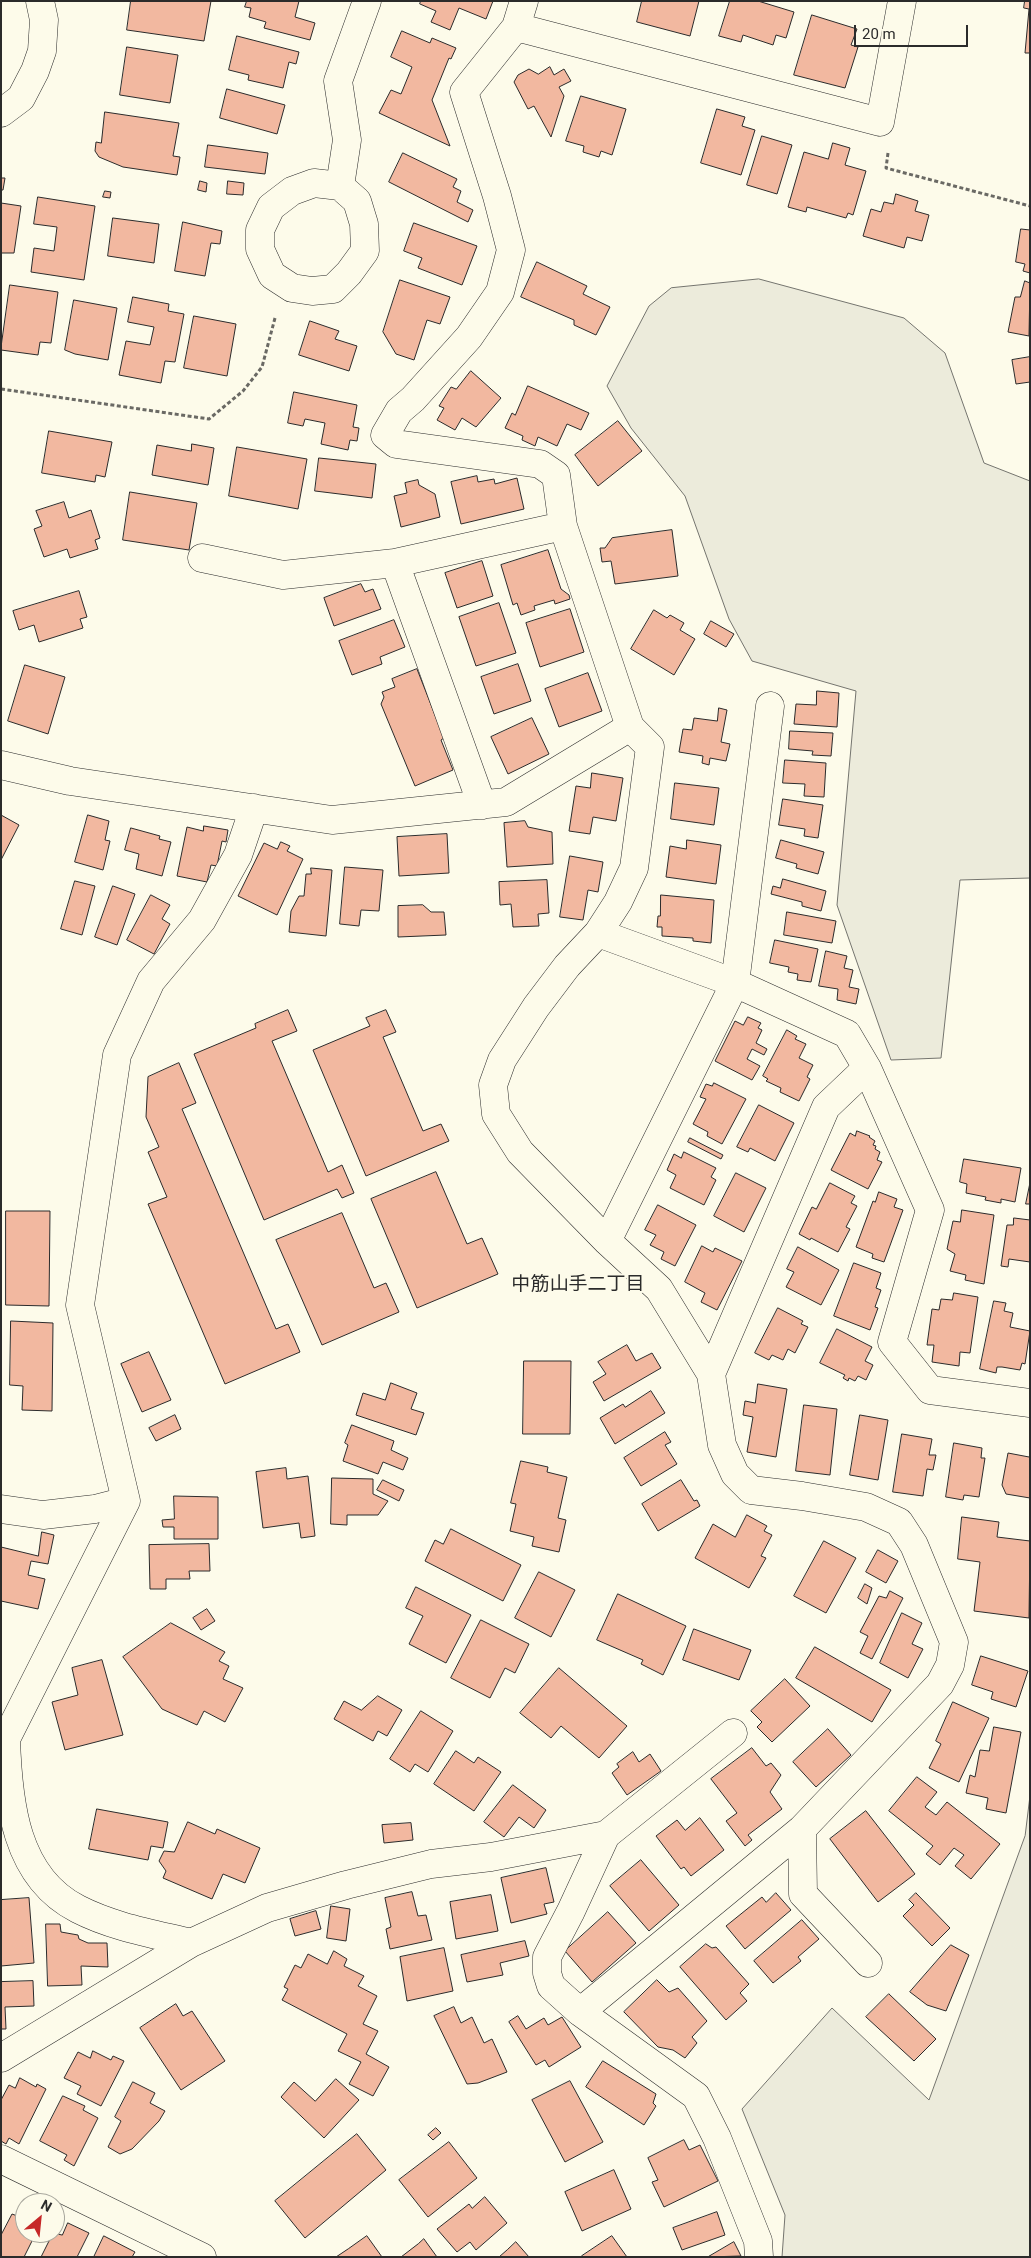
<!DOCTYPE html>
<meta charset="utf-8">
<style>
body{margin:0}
#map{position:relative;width:1031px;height:2258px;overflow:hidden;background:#fdfbea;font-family:Roboto,sans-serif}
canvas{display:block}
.frame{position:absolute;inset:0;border:2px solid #2b2b2b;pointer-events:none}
.north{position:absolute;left:15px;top:2193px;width:50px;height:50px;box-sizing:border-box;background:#fdfbea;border:1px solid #a9a89e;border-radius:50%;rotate:28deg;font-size:14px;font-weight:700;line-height:20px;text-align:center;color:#2b2b2b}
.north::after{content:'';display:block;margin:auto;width:18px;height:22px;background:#c62828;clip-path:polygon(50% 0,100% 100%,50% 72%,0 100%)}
.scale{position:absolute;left:854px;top:25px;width:114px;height:22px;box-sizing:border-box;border:2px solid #2b2b2b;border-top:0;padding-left:6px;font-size:15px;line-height:18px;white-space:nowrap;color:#2b2b2b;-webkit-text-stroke:4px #fdfbea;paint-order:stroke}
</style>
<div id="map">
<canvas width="1031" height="2258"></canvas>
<div class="frame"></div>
<div class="north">N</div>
<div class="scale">20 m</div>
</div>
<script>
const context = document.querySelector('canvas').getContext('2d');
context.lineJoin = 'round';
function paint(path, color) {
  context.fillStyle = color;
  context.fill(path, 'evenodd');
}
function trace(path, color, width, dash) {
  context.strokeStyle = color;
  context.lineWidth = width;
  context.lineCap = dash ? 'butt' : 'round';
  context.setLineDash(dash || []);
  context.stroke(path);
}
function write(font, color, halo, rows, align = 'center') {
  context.font = font + ' Roboto,"Noto Sans JP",sans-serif';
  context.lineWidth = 4;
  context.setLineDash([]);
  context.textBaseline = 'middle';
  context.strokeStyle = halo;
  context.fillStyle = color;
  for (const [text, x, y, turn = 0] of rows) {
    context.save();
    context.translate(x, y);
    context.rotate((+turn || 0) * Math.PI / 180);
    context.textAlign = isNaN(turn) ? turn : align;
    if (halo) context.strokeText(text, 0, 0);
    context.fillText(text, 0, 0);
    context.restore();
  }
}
const green = new Path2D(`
 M759 279 904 318 945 353 984 463 1030 481V878L960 880 941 1058 891 1060 837 905 856 691 752 661 729 619 685 496 631 428 607 386 649 306 671 288Z
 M1030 1796V2257H782L785 2215 742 2109 832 2008 929 2100 1025 1836Z`);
paint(green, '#ecebdb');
trace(green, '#74746e', 1);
const building = new Path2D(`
 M131 1H211L204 41 127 30Z
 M247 1H299L295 17 315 23 310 40 264 28 266 22 249 17 251 8 245 7Z
 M421 1H493L486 19 459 8 450 30 431 22 436 11 420 4Z
 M642 1H699L690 36 637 22Z
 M730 1H758L794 12 786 38 776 35 773 45 743 35 741 42 719 36Z
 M1025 1H1030V53H1025L1029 9 1024 8Z
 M812 15 857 29 851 45 858 47 845 88 794 75Z
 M402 31 430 43 432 38 456 48 451 59 449 58 432 100 450 146 379 113 391 90 401 94 412 67 391 57Z
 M237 36 299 52 296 64 289 62 283 88 248 80 249 75 229 70Z
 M127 47 178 55 170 103 120 95Z
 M550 67 554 75 564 69 571 81 559 87 564 96 551 137 534 106 528 109 514 82 518 75 529 69 538 74Z
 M227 89 285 105 277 134 220 118Z
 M581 96 626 109 612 155 601 151 599 157 583 152 584 146 566 141Z
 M717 109 745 117 742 126 755 130 741 175 701 163Z
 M105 112 179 123 173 156 180 157 177 175 123 167 99 157 95 151 96 142 101 143Z
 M762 136 792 145 777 194 747 185Z
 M833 143 850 148 845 165 866 171 853 215 848 213 846 218 807 207 806 212 788 207 804 152 828 159Z
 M208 145 268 153 265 174 205 167Z
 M403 153 457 179 453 187 461 191 457 202 473 210 468 222 389 182Z
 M1 178H5L3 190H1Z
 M200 181 207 183 206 192 198 190Z
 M228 181 244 183 243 195 227 194Z
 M105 191 111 192 110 198 103 197Z
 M896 194 918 201 915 211 929 215 922 241 907 237 904 248 863 236 871 209 881 212 884 202 893 204Z
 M38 197 95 206 84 280 31 272 34 248 54 251 57 227 34 224Z
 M1 203 21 206 14 253H1Z
 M113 218 159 224 154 263 108 256Z
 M183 222 222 231 220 244 211 243 205 276 175 271Z
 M414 223 477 246 462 285 418 268 422 258 404 251Z
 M1021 229 1030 230V273L1023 271 1025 264 1016 262Z
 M537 262 587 286 583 294 610 307 596 335 574 325V320L521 297Z
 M400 280 450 297 440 324 427 320 414 360 396 354 383 332Z
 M1025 281 1030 283 1029 336 1008 332 1015 297H1020Z
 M10 285 58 292 51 343 40 342 38 355 1 350Z
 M133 297 169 304 168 311 184 314 175 362 165 361 161 383 119 375 126 341 150 345 154 327 128 322Z
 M74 300 117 308 108 360 75 354 65 350Z
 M194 316 236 324 227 376 184 368Z
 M310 321 339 331 335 339 357 346 349 371 299 355Z
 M1030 357V382L1016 384 1012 360Z
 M471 371 501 398 476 427 462 418 455 430 437 420 444 408 439 406 451 387 456 389Z
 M528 386 589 413 581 430 567 424 557 446 538 437 535 446 522 440 523 436 505 428 512 413 515 415Z
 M294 392 357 405 353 427 359 428 357 441 350 440 348 450 321 444 325 423 305 419 303 426 288 423Z
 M618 421 642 451 598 486 575 455Z
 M49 431 112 442 105 477 96 475 95 482 42 473Z
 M192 444 214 448 208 485 152 475 157 445 191 451Z
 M237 447 307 459 298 509 229 496Z
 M319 458 376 464 372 498 315 491Z
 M477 476 478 482 494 479 495 484 517 478 524 509 461 524 451 482Z
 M418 480 419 485 435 494 440 517 401 527 394 496 407 493 405 483Z
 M130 492 197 503 189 550 123 540Z
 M64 502 69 518 91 510 100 538 95 540 98 549 70 558 67 549 44 557 34 529 42 526 36 511Z
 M672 530 678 576 615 584 611 561 602 562 600 548H605L612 538Z
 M548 550 561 589 569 595 570 599 555 604 554 600 534 606 535 610 521 615 517 603 513 605 501 565Z
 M482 561 493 596 457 608 445 573Z
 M361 584 365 592 373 589 381 609 334 626 324 598Z
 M79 591 87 617 80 619 83 628 39 642 34 625 19 630 13 611Z
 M499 603 516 653 476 666 459 617Z
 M570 609 584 652 540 667 526 623Z
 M654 610 667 618 670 615 684 623 680 630 695 639 674 675 631 649Z
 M394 620 405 647 380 657 382 664 352 675 339 641Z
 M711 621 734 634 726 647 704 634Z
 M518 664 531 701 494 714 481 677Z
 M25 665 65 677 48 734 8 721Z
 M417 669 444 738 441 740 453 770 415 786 381 704 384 697 382 692 395 687 392 679Z
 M588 673 602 711 559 727 545 689Z
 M817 691 839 693 837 727 794 724 796 704 816 705Z
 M719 708 727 710 721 742 730 744 726 761 710 758 709 765 702 763 703 756 679 752 683 729 692 730 694 718 717 721Z
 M532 718 549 754 508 774 491 737Z
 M790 731 833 733 831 756 812 755 813 751 789 749Z
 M785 760 826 763 824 797 804 796 805 784 783 783Z
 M592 773 623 778 616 821 593 817 590 834 569 831 576 786 590 788Z
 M675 783 719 788 714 825 671 819Z
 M783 799 823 805 818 838 804 836 805 829 779 825Z
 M1 815 19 825 1 860Z
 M88 815 109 821 105 840 110 841 103 870 75 862Z
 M525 821 528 827 552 832 553 864 507 867 504 823Z
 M204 826 228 830 226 842 222 841 217 866 211 865 207 882 177 876 187 827 203 831Z
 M131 828 160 836 159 839 171 842 162 876 136 869 139 854 125 850Z
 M447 834 449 873 399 876 397 837Z
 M687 840 721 845 716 884 666 877 670 846 686 849Z
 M781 840 824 852 818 874 796 868 797 864 776 858Z
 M281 842 290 846 287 851 303 859 277 915 238 896 264 843 277 849Z
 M570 856 603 862 598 892 588 890 583 920 560 917Z
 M345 867 383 870 379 911 361 910 359 926 340 924Z
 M311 868 332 870 326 936 289 932 291 911 299 896H304L306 874H311Z
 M783 879 826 891 821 911 802 906V902L771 894 773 886 780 888Z
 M547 880 549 913 538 914 539 926 513 927 511 904 500 905 499 882Z
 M75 881 95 886 82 935 61 929Z
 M113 886 135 894 117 945 95 937Z
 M151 895 170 905 162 919 170 924 154 954 127 940Z
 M661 895 714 900 711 943 693 941V938L662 936V927H657L658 916H660Z
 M423 905 431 912H444L446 935 398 937V906Z
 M787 912 836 921 832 943 784 935Z
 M775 940 818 949 811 982 797 980 798 974 788 972 789 967 770 963Z
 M826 951 847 956 844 968 853 970 849 987 859 989 856 1004 837 1000 838 989 819 986Z
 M288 1010 297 1031 272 1041 328 1172 342 1165 354 1193 342 1198 337 1189 264 1220 194 1054 256 1028 255 1024Z
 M386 1010 396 1032 383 1037 423 1131 441 1124 449 1141 366 1176 313 1050 370 1026 366 1018Z
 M748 1017 761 1023 758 1028 762 1030 756 1043 767 1049 764 1055 752 1049 747 1059 760 1066 752 1080 715 1061 735 1021 743 1025Z
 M787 1030 797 1036 795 1039 806 1044 799 1058 813 1065 807 1077 810 1079 799 1101 780 1092 781 1088 766 1081 768 1079 763 1076Z
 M179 1063 196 1103 182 1109 276 1329 288 1324 300 1352 225 1384 148 1204 167 1197 148 1152 159 1147 146 1117 148 1077Z
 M714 1083 746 1099 722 1144 707 1136 708 1132 693 1124 706 1099 700 1097 706 1084 712 1086Z
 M759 1105 794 1123 775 1161 750 1148 748 1152 737 1147Z
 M857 1131 870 1136 869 1137 875 1141 873 1145 876 1146 875 1149 880 1152 877 1160 882 1162 868 1189 831 1170 850 1133 855 1136Z
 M690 1138 723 1155 721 1159 688 1142Z
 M684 1152 716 1168 711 1177 716 1180 704 1205 670 1188 676 1175 667 1170 674 1154 681 1158Z
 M964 1159 1021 1168 1015 1202 1001 1199V1203L985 1200 986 1197 966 1193 967 1184 960 1182Z
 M436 1172 467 1244 482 1238 498 1274 417 1308 371 1199Z
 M736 1173 766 1188 744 1232 714 1216Z
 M830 1183 855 1196 851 1203 857 1206 846 1227 850 1229 838 1252 811 1238 810 1240 799 1234 812 1207 816 1209Z
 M1030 1183V1204H1026Z
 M879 1192 897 1199 894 1207 903 1210 884 1262 872 1258 873 1254 856 1247 873 1201 875 1202Z
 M658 1205 696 1225 675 1266 661 1259 664 1252 650 1245 656 1235 645 1230Z
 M962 1210 994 1215 984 1284 965 1280 966 1275 950 1271 955 1254 947 1249 953 1221 960 1222Z
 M6 1211H50L49 1306 6 1305Z
 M342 1213 374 1288 386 1283 399 1312 322 1345 276 1240Z
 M1014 1218 1030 1220V1262L1009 1259 1008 1267 1001 1266 1007 1225H1013Z
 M702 1246 713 1252 715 1248 742 1261 717 1310 701 1302 705 1293 685 1282Z
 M798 1247 839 1270 821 1305 786 1287 794 1272 787 1269Z
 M854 1263 881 1273 876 1288 881 1290 875 1307 878 1308 870 1330 834 1316Z
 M954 1293 978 1297 970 1353 960 1352 959 1366 932 1362 934 1345H927L932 1309 939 1310 941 1299 952 1300Z
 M994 1301 1006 1303 1004 1311 1013 1313 1010 1327 1030 1331 1025 1364 1022 1363 1020 1370 1002 1367H997L996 1373 980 1369Z
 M778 1308 803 1321 801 1324 808 1327 795 1353 788 1349 783 1360 772 1355 769 1360 755 1353Z
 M11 1321 53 1323 52 1411 22 1410 23 1386 10 1385Z
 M837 1329 872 1347 865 1361 873 1365 866 1380 858 1376 855 1381 849 1378 848 1381 843 1378 845 1375 820 1363Z
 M627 1345 636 1361 652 1353 661 1368 604 1401 593 1382 606 1374 598 1362Z
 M149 1352 171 1400 142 1412 121 1364Z
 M524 1361H571L570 1434H523Z
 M391 1383 417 1393 411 1409 424 1413 416 1435 356 1415 363 1393 385 1400Z
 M758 1384 787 1389 776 1457 747 1452 753 1417 743 1415 745 1401 755 1403Z
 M651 1391 665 1413 615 1444 600 1418 623 1404 625 1407Z
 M804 1405 837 1409 830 1475 796 1471Z
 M175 1415 181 1429 156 1441 149 1428Z
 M860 1415 888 1420 878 1480 850 1475Z
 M352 1425 394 1441 391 1450 408 1458 403 1470 383 1462 378 1474 343 1461 348 1445 345 1443Z
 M665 1432 671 1442 665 1445 677 1464 641 1486 624 1458Z
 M902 1434 932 1439 929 1455H936L933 1470 927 1469 923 1496 893 1492Z
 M954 1443 982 1448 981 1458H985L979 1497 964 1495 963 1500 946 1497Z
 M1030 1450V1498L1006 1494 1002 1485 1008 1453 1029 1457Z
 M521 1461 548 1467 547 1472 567 1477 558 1518 566 1520 559 1552 532 1546 534 1537 510 1531 516 1504 511 1503Z
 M286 1468 287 1479 308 1476 315 1536 301 1538 299 1523 263 1528 256 1472Z
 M332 1478 373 1479V1494L388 1501 378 1515H347V1525L331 1524Z
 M383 1480 404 1490 399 1501 377 1490Z
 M681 1480 694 1501 697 1500 700 1506 658 1531 642 1504Z
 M174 1496 218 1497V1539H174V1527H163L162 1520 174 1519Z
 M747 1515 767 1526 764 1531 772 1535 761 1556 766 1558 749 1588 695 1558 713 1524 735 1537Z
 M962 1517 999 1522 997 1537 1030 1541 1029 1618 974 1611 980 1562 958 1559Z
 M451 1529 521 1565 503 1601 425 1561 435 1540 443 1544Z
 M42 1532 54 1535 48 1564 31 1561 28 1575 45 1579 38 1609 1 1601V1547L38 1556Z
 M824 1541 856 1558 826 1613 794 1596Z
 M209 1544 210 1571H189L190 1579H166V1589H150L149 1545Z
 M878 1550 898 1561 886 1583 866 1572Z
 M539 1572 575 1590 551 1637 515 1618Z
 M865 1584 872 1588 867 1604 858 1598Z
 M416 1587 471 1615 446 1663 409 1644 423 1616 406 1608Z
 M890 1591 903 1598 872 1659 860 1653 868 1636 860 1632 879 1596 886 1598Z
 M618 1594 686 1626 663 1675 641 1664 643 1660 597 1640Z
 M207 1609 215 1621 201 1630 193 1618Z
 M902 1613 922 1623 912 1644 923 1649 908 1678 880 1663Z
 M481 1620 529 1644 515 1673 505 1668 490 1698 451 1678Z
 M171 1623 225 1652 219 1661 229 1666 223 1679 243 1688 225 1722 204 1711 197 1725 162 1709 123 1657Z
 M694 1629 751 1650 739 1680 683 1660Z
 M815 1647 891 1690 872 1722 796 1678Z
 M981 1656 1028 1671 1016 1707 991 1699 993 1692 972 1685Z
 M102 1660 123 1735 65 1750 52 1702 78 1695 72 1668Z
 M559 1668 627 1726 599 1758 561 1726 551 1738 520 1713Z
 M785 1679 810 1706 772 1742 757 1727 762 1722 751 1711Z
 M378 1696 402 1710 387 1736 378 1731 373 1741 334 1719 344 1701 361 1710Z
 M953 1702 989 1718 959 1782 929 1768 941 1744 936 1741Z
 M421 1711 453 1731 428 1772 415 1764 410 1772 390 1759Z
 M994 1727 1021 1732 1006 1813 986 1809 988 1798 966 1793 970 1775 975 1777 980 1750 989 1751Z
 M828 1729 851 1755 816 1787 793 1762Z
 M752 1748 766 1766 771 1763 781 1775 770 1792 782 1809 748 1835 752 1840 745 1846 726 1821 737 1813 711 1779Z
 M456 1751 474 1763 478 1757 501 1772 474 1811 434 1784Z
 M633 1752 639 1762 650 1754 661 1771 627 1795 612 1773 619 1767 617 1764Z
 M917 1777 937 1792 925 1807 936 1815 947 1802 1000 1844 971 1879 955 1866 964 1855 954 1848 940 1865 926 1854 933 1846 889 1811Z
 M513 1785 546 1810 534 1828 519 1817 504 1837 484 1822Z
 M97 1809 168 1822 163 1848 151 1846 148 1860 89 1849Z
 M866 1811 915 1874 878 1902 830 1839Z
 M700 1818 724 1850 691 1876 684 1867 681 1869 656 1836 677 1820 685 1830Z
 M188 1822 215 1834 217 1829 260 1848 245 1883 223 1874 212 1899 163 1878 166 1871 159 1861 164 1851 174 1852Z
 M411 1823 413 1840 384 1843 382 1825Z
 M641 1860 679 1905 649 1931 610 1886Z
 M546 1868 554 1902 544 1904 547 1914 511 1923 501 1878Z
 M412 1892 418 1916 426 1915 432 1940 390 1949 386 1929 391 1927 385 1898Z
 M776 1893 791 1910 745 1949 726 1926 762 1897 766 1902Z
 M916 1893 950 1928 932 1946 903 1916 914 1905 909 1900Z
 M491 1895 498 1931 456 1939 450 1902Z
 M29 1898 34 1963 1 1966V1900Z
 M331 1906 350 1909 346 1941 327 1938Z
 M316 1911 321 1929 295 1936 290 1919Z
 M608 1912 636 1943 592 1982 565 1951Z
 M802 1920 819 1939 798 1957 801 1961 773 1983 754 1961Z
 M46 1924H60L61 1932 78 1935 79 1939 88 1943H107L108 1967 81 1966 82 1985 48 1986Z
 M525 1941 529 1956 500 1963 503 1975 467 1982 461 1955Z
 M706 1944 712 1948 716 1947 749 1984 740 1993 747 2001 726 2020 680 1967Z
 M951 1945 969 1955 946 2011 927 2005 910 1992Z
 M444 1948 453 1991 407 2001 400 1957Z
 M334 1951 347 1959 344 1966 364 1976 358 1986 377 1996 363 2024 378 2031 366 2054 389 2067 373 2096 349 2084 361 2062 338 2051 347 2034 282 2000 288 1989 284 1987 295 1965 301 1968 308 1954 327 1964Z
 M657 1980 669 1992 678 1988 707 2021 692 2037 697 2043 685 2058 673 2050 658 2047 624 2012Z
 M33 1981 34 2006 5 2007 6 2029H1V1982Z
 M889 1994 936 2039 914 2061 866 2017Z
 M176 2004 183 2016 192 2011 225 2061 181 2090 140 2028Z
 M454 2007 461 2023 472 2017 484 2043 492 2039 507 2072 478 2083 467 2084 434 2016Z
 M518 2016 526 2029 544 2018 548 2025 562 2017 581 2047 549 2067 545 2060 536 2065 509 2022Z
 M93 2051 111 2060 113 2056 124 2061 101 2106 77 2094 81 2086 64 2078 78 2052 90 2058Z
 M603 2061 656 2094 653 2103 656 2106 644 2125 586 2087Z
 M20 2078 36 2087 37 2084 46 2089 19 2144 9 2138 6 2144 1 2141V2100L9 2085 15 2088Z
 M336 2079 359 2100 324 2138 281 2097 294 2082 315 2101Z
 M570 2081 603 2142 565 2162 532 2100Z
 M133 2082 155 2093 150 2103 165 2111 159 2121 132 2149 120 2154 108 2147 121 2121 115 2117Z
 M63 2096 85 2106 83 2110 98 2118 74 2166 64 2160 67 2155 40 2141Z
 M436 2128 441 2133 433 2140 428 2135Z
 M357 2134 386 2170 305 2238 275 2201Z
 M684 2140 689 2150 700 2145 718 2181 664 2207 652 2182 658 2180 648 2158Z
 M449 2142 477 2178 428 2217 399 2180Z
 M614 2170 631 2209 582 2231 565 2192Z
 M485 2197 507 2223 476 2250 470 2242 457 2252 437 2229 469 2204 472 2208Z
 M25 2208V2233H36L24 2257H1V2235L12 2214 20 2217Z
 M717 2212 725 2235 682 2250 673 2228Z
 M68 2223 89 2233 77 2257H41L53 2233 62 2235Z
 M104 2236 135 2252 132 2257H94Z
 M367 2236 382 2257H336L348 2249Z
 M612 2236 627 2257H583L582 2256Z
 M424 2239 437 2257H401L418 2244Z
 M516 2242 529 2257H499L507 2250Z
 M734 2242 741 2256 708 2257Z`);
paint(building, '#f2b8a0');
trace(building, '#2b2b2b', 1);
const minor = new Path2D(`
 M524 1 516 27 880 122 902 1
 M516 27 464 92 497 196 511 250 500 292 469 337 413 399 399 411 385 435 396 444 540 464 556 475 563 526 630 727 650 747 634 868 618 902 598 933
 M1 113 21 98 35 71 42 51 44 20 40 1
 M314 183 340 186 357 201 364 224 365 251 349 273 333 289 312 291 292 288 272 275 260 249V230L271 207 292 191Z
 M340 186 347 140 338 81 367 1
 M202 558 283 575 395 563 563 526
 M395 563 482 805
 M1 765 70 781 332 820 506 802 630 727
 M607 1241 735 983 770 706
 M711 1374 826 1107 867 1068
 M1 1509 43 1515 95 1509 126 1501
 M1 1739H6L126 1501 80 1305 117 1055 151 981 202 920 238 855 254 808
 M6 1739C8 1802 15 1877 78 1909 113 1927 154 1934 191 1943
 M802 1829 803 1894 868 1963
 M606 1835 733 1733
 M580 2012 696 2096 717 2138 758 2241 759 2257
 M1 2058 191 1943 267 1908 346 1885 431 1864 491 1857 606 1835 571 1911 547 1957V1973L551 1986 580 2012 802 1829 940 1684 950 1665 954 1642 914 1545 899 1522 866 1507 802 1496 751 1490 735 1474 722 1445 711 1374 659 1289 607 1241 520 1152 496 1114 493 1085 502 1060 536 1007 567 966 598 933 735 983 847 1034 867 1068 930 1210 892 1342 930 1390 1030 1403
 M1 2159 202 2257`);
trace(minor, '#2b2b2b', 29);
trace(new Path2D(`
 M888 153 886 168 1030 206
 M1 389 209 419 243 391 262 367 275 318`), '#6a6964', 3, [4, 2.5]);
trace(minor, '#fdfbea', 28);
write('19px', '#2b2b2b', '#fdfbea', [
 ["中筋山手二丁目",578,1285]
]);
</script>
